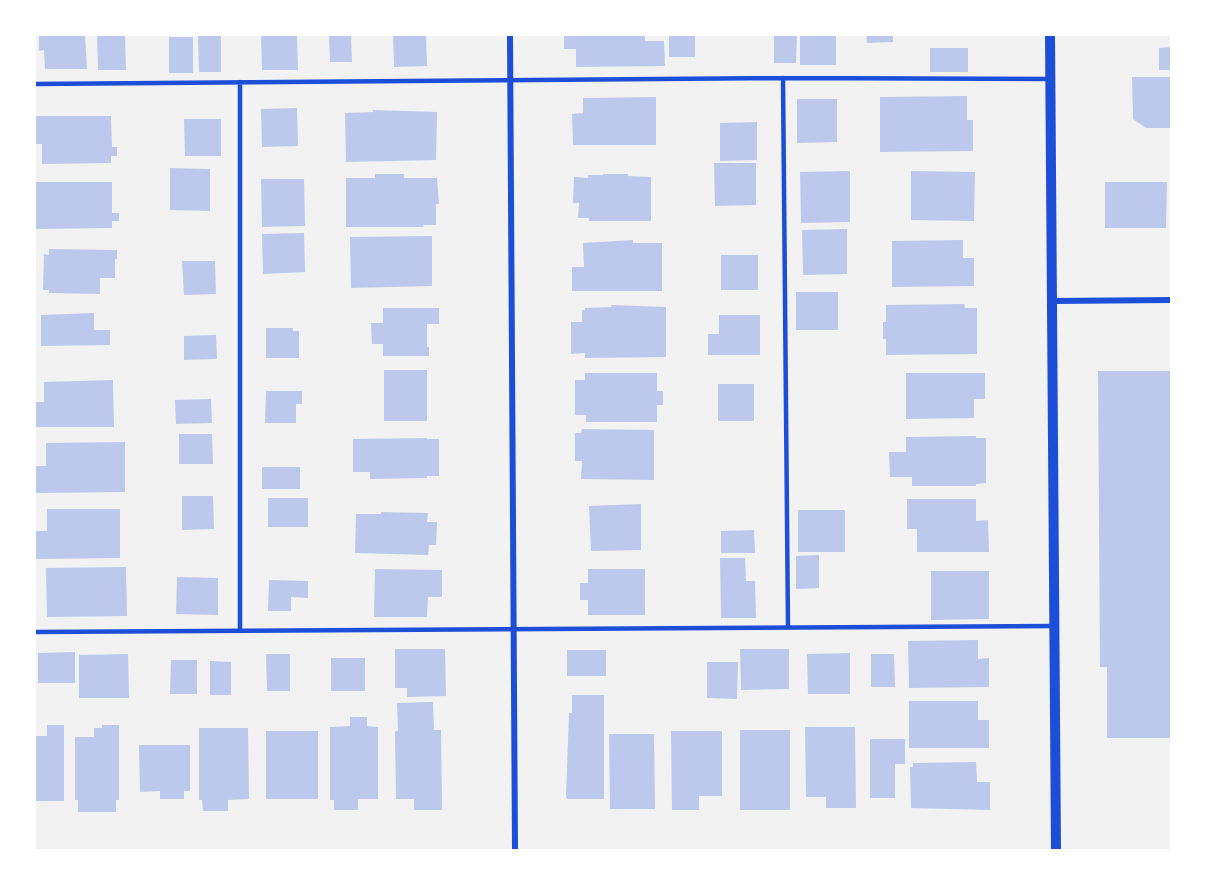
<!DOCTYPE html>
<style>
body{margin:0}
#map{position:relative;width:1206px;height:885px;overflow:hidden;background:#f2f2f2;font-family:"Fira Sans Condensed",sans-serif}
canvas{display:block}
.frame{position:absolute;inset:0;border:36px solid #fff;pointer-events:none}
</style>
<div id="map">
<canvas width="1206" height="885"></canvas>
<div class="frame"></div>
</div>
<script>
const context = document.querySelector('canvas').getContext('2d');
context.lineJoin = 'round';
function paint(path, color) {
  context.fillStyle = color;
  context.fill(path, 'evenodd');
}
function trace(path, color, width, dash) {
  context.strokeStyle = color;
  context.lineWidth = width;
  context.lineCap = dash ? 'butt' : 'round';
  context.setLineDash(dash || []);
  context.stroke(path);
}
paint(new Path2D(`
 M39 34H85L87 69H45L44 50 39 51Z
 M97 34H125L126 70H98Z
 M261 34H297L298 70H262Z
 M329 34H351L352 62H330Z
 M393 34H426L427 66 394 67Z
 M564 34H645V41H664L665 66 576 67V49H564Z
 M669 34H695V57H669Z
 M774 34H797L796 63H774Z
 M800 34H836V65H800Z
 M866 34H893V42L867 43Z
 M198 35H221V72H199Z
 M169 37H193V73H169Z
 M1172 47V70H1159V48Z
 M930 48H968V72H930Z
 M1132 77H1172V128H1146L1133 119Z
 M967 96V120H973V151L880 152V97Z
 M656 97V145H573L572 114 583 113V98Z
 M797 99H837V142L797 143Z
 M297 108 298 146 262 147 261 109Z
 M373 110 437 112 436 160 346 162 345 113 373 112Z
 M34 116H111L112 147H117V156H111V163L42 164V144H34Z
 M184 119H221V156H185Z
 M757 122V160L720 161V123Z
 M714 163H756V205L715 206Z
 M170 168 210 169V211L170 210Z
 M850 171V222L801 223 800 172Z
 M911 171 975 172 974 221 911 220Z
 M375 174H404V178H437L439 204H436V225H423L424 227H346V178H375Z
 M603 174H628V176L651 177V221H589V218H578L579 203H573L574 177 588 178V175H603Z
 M261 179H304L305 226 262 227Z
 M34 182H112V213H119V221H112V228L34 229Z
 M1105 182H1167L1166 228H1105Z
 M847 229V274L803 275 802 230Z
 M304 233 305 272 263 274 262 234Z
 M432 236V286L351 288 350 237Z
 M633 240V243H662V291H572V267H584L583 243Z
 M963 240V258H974V286L892 287V241Z
 M49 249 117 250V259H115V278H100V294L49 293V290H43L44 254 49 255Z
 M721 255H758V290H721Z
 M182 261H215L216 294 184 295Z
 M796 292H838V330H796Z
 M964 304 965 308H977V354L886 355V339H883V322H886V305Z
 M611 305 666 307V357L585 358V353L571 354V322H582V310H585V308L612 307Z
 M383 308H439V324H427V347H429V356H383V344H372L371 323H383Z
 M94 313V330H110V345L41 346V315Z
 M719 315H760V355H708V334H719Z
 M266 328H293V331H299V358H266Z
 M216 335 217 359 184 360V336Z
 M384 370H427V421H384Z
 M1098 371H1172V738H1107V667H1100Z
 M585 373H657V391H663V405H657V422H586V415H575V380H585Z
 M906 373H985V399H974V418L906 419Z
 M113 380 114 427H35V402H44V382Z
 M718 384H754V421H718Z
 M266 391H302V404H296V423H265Z
 M211 399 212 423 176 424 175 400Z
 M582 429 654 430V480L581 479 582 461H575V433H581Z
 M179 434H212L213 464H179Z
 M976 436V438H986V483L976 484V486H912V477H890L889 452H906V437Z
 M427 438V439H439V476H427V478L370 479V472H353V439Z
 M125 442V492L34 493V466H46V443Z
 M262 467H300V489H262Z
 M182 496H213L214 529 182 530Z
 M268 498H308V527H268Z
 M907 499H976V521L988 520 989 552H917V529H907Z
 M641 504V550L591 551 589 506Z
 M47 509H120V558L36 559V531H47Z
 M798 510H845V552H798Z
 M381 512 428 513 427 522H437L436 545H429L428 555 355 553 356 514H381Z
 M754 530 755 553H721V531Z
 M819 555V588L796 589V556Z
 M720 558H745L746 581H755L756 618H721Z
 M126 567 127 616 47 617 46 568Z
 M375 569 442 570V597H428L427 617H374Z
 M588 569H645V615H588V600H580V583H588Z
 M931 571H989V619L931 620Z
 M177 577 218 578V615L176 614Z
 M269 580 308 581V598L291 597V611H268Z
 M978 640V659L989 658V687L909 688 908 641Z
 M395 649H445L446 696 407 697V688H395Z
 M740 649H789V689L741 690Z
 M567 650H606V676H567Z
 M75 652V683H38V653Z
 M850 653V694H808L807 654Z
 M128 654 129 698H79V655Z
 M266 654H290V691H267Z
 M871 654H894L895 687H871Z
 M331 658H365V691H331Z
 M171 660H197V694H170Z
 M210 661 231 662V695H210Z
 M707 662H738L737 699 707 698Z
 M572 695H604V799H567L566 796 569 713H572Z
 M909 701H978V720H989V748H909Z
 M433 702 434 730H441L442 810H414V799H396L395 731H398L397 703Z
 M350 717H367V726L378 727V799H358V810H334V800H330V727L350 726Z
 M47 725H64V801H34V736H47Z
 M102 725H119V800H116V812H78V800H75V737H94V728H102Z
 M805 727H855L856 808H826V797H806Z
 M199 728H248L249 799 228 800V811H203L202 800H199Z
 M740 730H790V810H740Z
 M266 731H318V799H266Z
 M671 731H722V796H699V810H672Z
 M609 734H654L655 809H610Z
 M870 739H905V764H895V798H870Z
 M139 745H190V791H184V799H160V791L140 792Z
 M976 762 977 782H990V810L911 808 910 767H913V763Z`), '#bdc9ec');
trace(new Path2D(`
 M783 78 788 627
 M240 82V629
 M34 84 783 78 1051 79
 M34 632 1055 626`), '#1d4ed8', 4.5);
trace(new Path2D(`
 M510 34 515 850
 M1052 301 1172 300`), '#1d4ed8', 6);
trace(new Path2D(`
 M1050 34 1056 850`), '#1d4ed8', 10);
</script>
